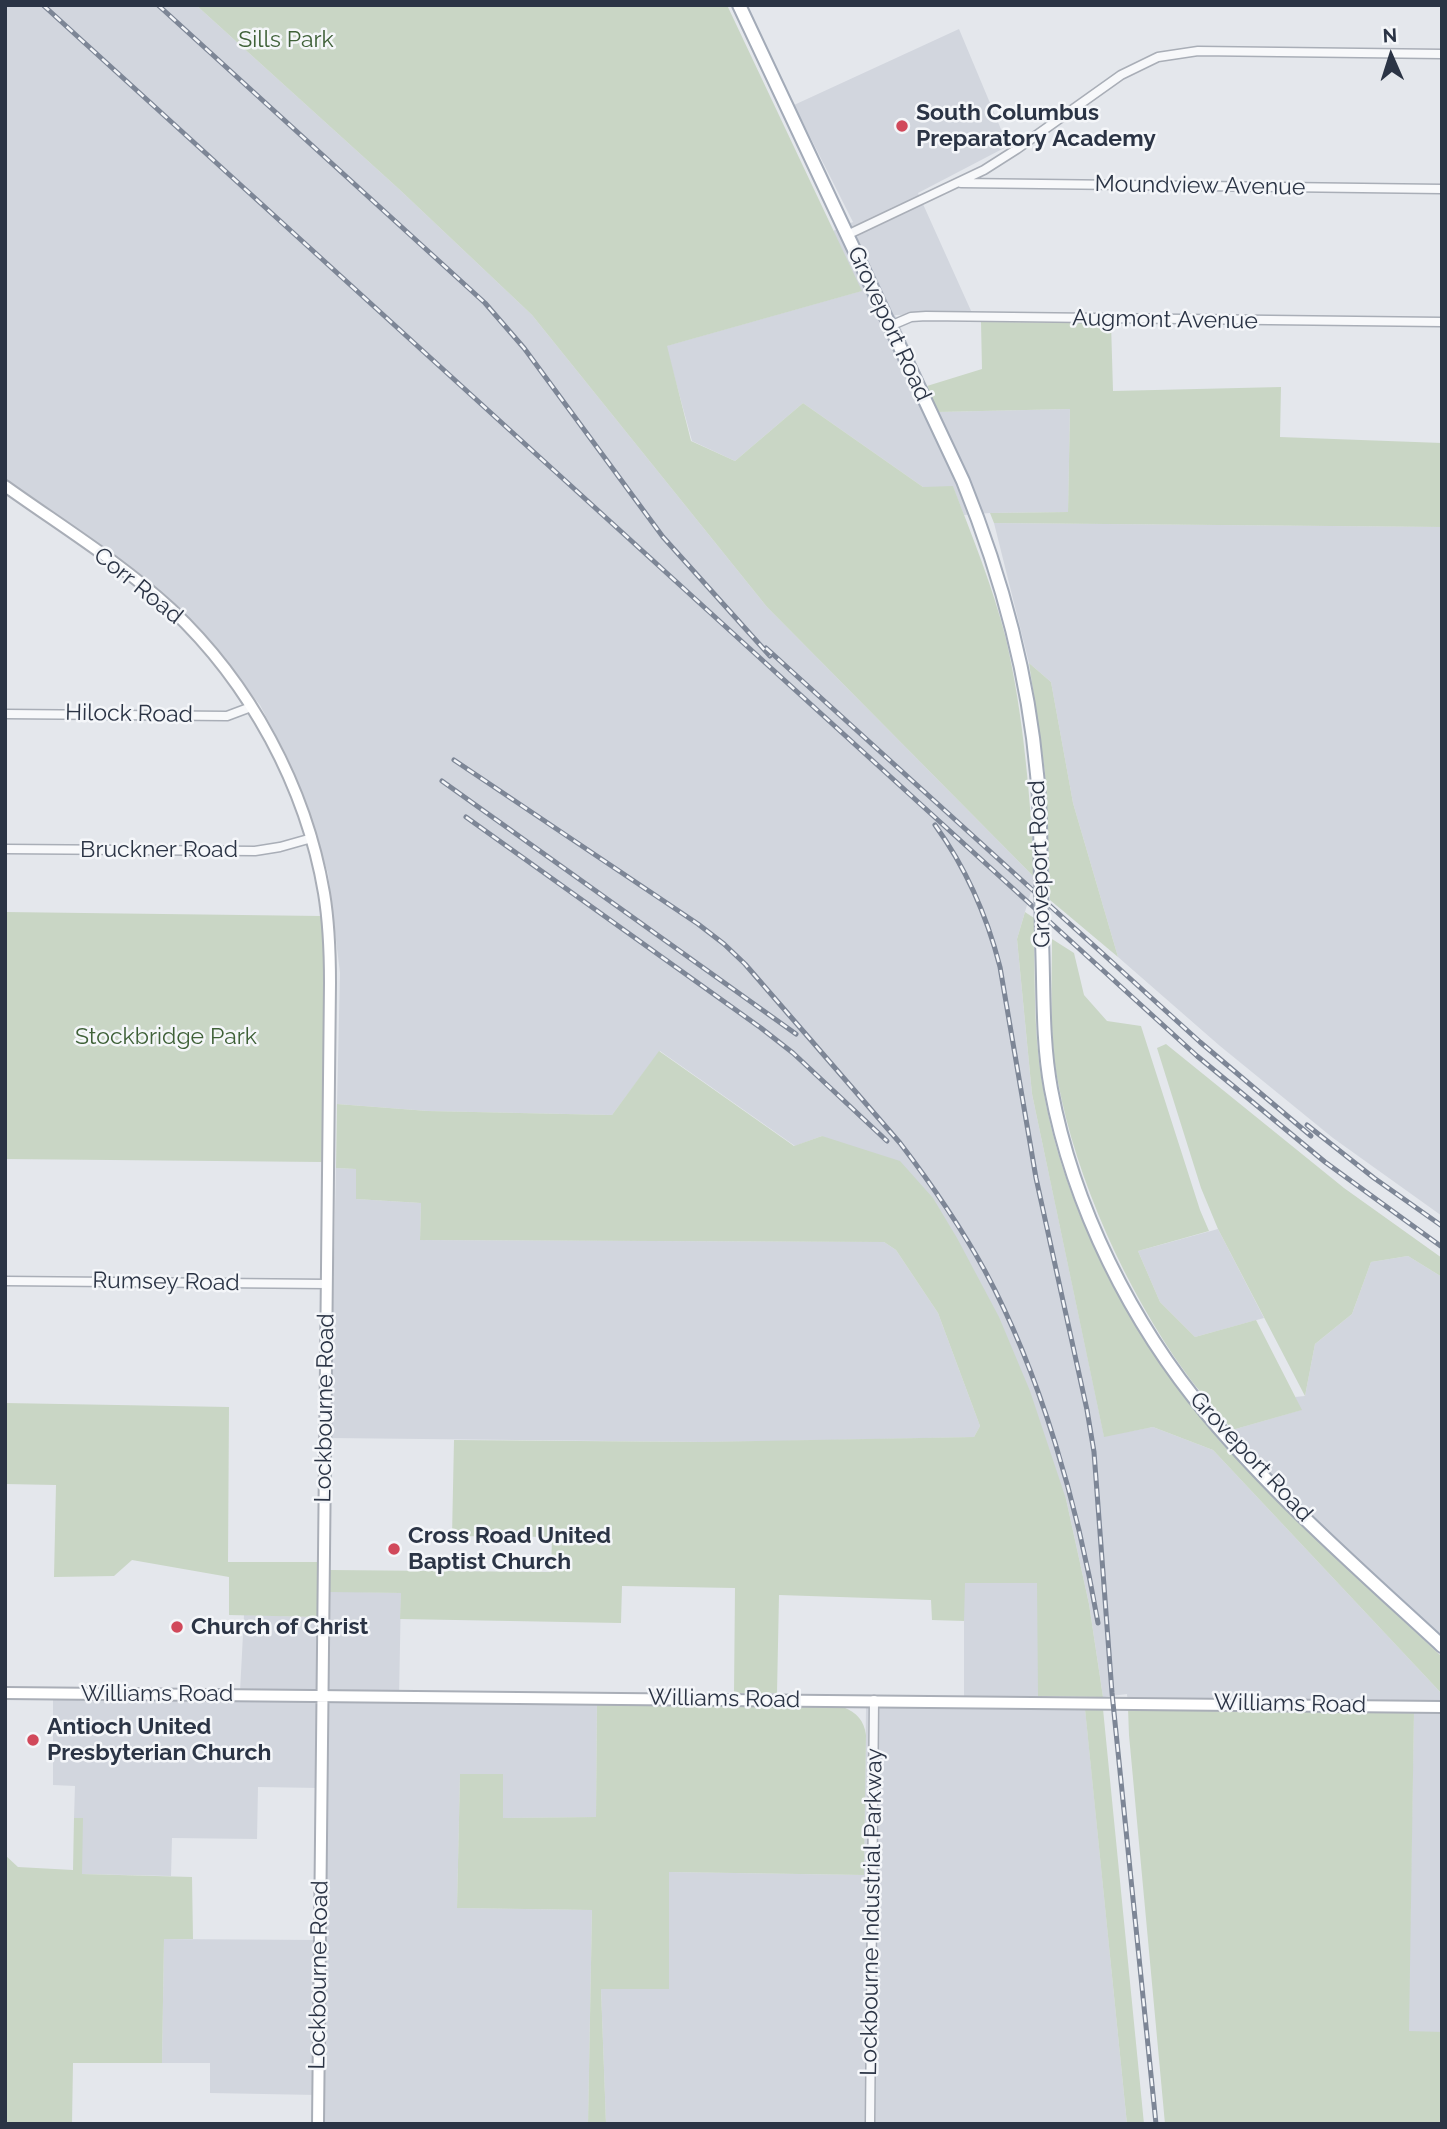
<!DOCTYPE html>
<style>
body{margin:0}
#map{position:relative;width:1447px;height:2129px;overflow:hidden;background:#e4e7ec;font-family:Raleway,sans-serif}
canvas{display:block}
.frame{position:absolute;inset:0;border:7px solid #2b3445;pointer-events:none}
.north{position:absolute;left:1356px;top:21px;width:70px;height:70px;-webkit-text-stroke:5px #f4f6f9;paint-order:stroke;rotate:357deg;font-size:19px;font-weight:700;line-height:28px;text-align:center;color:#2b3445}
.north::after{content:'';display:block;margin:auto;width:24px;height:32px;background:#2b3445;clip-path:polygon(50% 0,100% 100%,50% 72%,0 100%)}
</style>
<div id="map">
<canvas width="1447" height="2129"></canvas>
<div class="frame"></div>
<div class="north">N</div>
</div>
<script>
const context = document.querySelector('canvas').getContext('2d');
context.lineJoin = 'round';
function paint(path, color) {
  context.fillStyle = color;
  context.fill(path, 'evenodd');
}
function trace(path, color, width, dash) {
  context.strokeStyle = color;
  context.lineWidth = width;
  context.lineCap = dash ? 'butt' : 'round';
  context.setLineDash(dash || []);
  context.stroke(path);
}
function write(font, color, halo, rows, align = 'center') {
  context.font = font + ' Raleway,sans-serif';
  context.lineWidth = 5;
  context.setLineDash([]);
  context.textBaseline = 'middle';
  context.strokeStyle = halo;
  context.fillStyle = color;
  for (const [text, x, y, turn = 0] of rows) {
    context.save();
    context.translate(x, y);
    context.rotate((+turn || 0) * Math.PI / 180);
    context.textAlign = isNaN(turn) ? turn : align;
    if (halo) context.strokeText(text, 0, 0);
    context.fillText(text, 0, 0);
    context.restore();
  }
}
paint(new Path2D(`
 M5 5H196L400 190 532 315 767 607 1035 878 1017 939 1032 1094 1104 1436 1153 1427 1213 1450 1442 1694V2032H1408L1414 1711 1128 1708 1127 1694 1103 1697 1089 1604 1066 1499 822 1136 795 1146 660 1051 612 1115 428 1111 337 1104 340 973 328 873 288 759 260 705 205 637 172 603 119 558 5 478Z
 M959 29 1008 146 918 193 972 313 895 315 938 412 1070 409 1068 512 990 513 964 515 953 487H923L803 403 735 461 692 441 666 346 861 291 833 231 853 222 794 105Z
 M994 523 1442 527V1216L1333 1138 1220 1046 1118 957 1073 803 1051 682 1029 663Z
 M336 1168 356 1169 357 1199 421 1203 420 1240 884 1242 896 1250 938 1313 980 1426 974 1437 786 1441 702 1442 330 1438Z
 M1218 1229 1264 1318 1195 1337 1160 1302 1138 1251Z
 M1408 1256 1442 1277V1657L1300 1523 1216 1436 1232 1430 1301 1410 1295 1397 1305 1396 1315 1344 1352 1314 1371 1262Z
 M964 1583H1038V1696L1084 1698 1127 2124H606L601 1989H669V1872L864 1875 866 1707 964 1709Z
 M317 1591 401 1593 399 1697 597 1701 596 1817 503 1818 460 1775 457 1908 592 1910 588 2124H317V2095L210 2093V2063H162L164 1939 320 1940V1788L258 1787 257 1839 172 1838 171 1876 81 1874 82 1818H74L75 1786 53 1785V1691L240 1692 244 1615 316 1617Z`), '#d2d6de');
paint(new Path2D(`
 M196 5H727L862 291 667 346 691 441 735 461 803 403 923 487 953 486C972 536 993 587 1006 639 1024 717 1030 798 1035 878L767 607 532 315 400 190Z
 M981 322 1111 323 1113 391 1281 387 1280 437 1442 443V527L994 523 990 513 1068 512 1070 409 938 412 927 386 982 369Z
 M1029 663 1051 682 1073 803 1118 957 1050 900 1045 773Z
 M5 912 321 916 326 975 322 1162 5 1159Z
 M1025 912 1034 918C1035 972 1033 1028 1042 1082 1063 1213 1132 1333 1215 1435 1230 1454 1249 1470 1266 1488 1323 1547 1383 1601 1442 1657V1694L1213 1450 1153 1427 1104 1437 1032 1094 1017 939Z
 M1052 939 1074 953 1084 995 1107 1021 1141 1026 1200 1210 1209 1231 1138 1251 1160 1302 1195 1337 1256 1320 1302 1410 1232 1430C1217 1410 1199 1392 1185 1372 1127 1292 1076 1179 1058 1082 1049 1036 1052 986 1052 939Z
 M1166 1044 1344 1188 1442 1258V1277L1408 1256 1371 1262 1352 1314 1315 1344 1305 1396 1218 1229 1201 1188 1157 1048Z
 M659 1051 794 1146 822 1136 900 1161 933 1198 957 1238 999 1317 1030 1391 1066 1499 1089 1604 1103 1697 1038 1696 1037 1583H965L964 1621 932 1620 931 1600 779 1595 777 1693H734L735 1588 622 1586 621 1623 400 1619 401 1593 330 1592V1570L551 1572 552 1537 452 1536 454 1440 702 1442 974 1437 980 1426 938 1313 896 1250 884 1242 420 1240 421 1203 356 1199V1169L336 1168 337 1104 428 1111 612 1115Z
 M5 1403 229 1407 228 1562H318L317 1617 229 1615V1577L132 1560 114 1576 54 1577 56 1485 5 1484Z
 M597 1701 843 1707C857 1713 864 1720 866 1735L864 1875 669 1872V1989H601L606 2124H588L592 1910 457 1908 460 1774H503V1818L596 1817Z
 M1128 1708 1414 1711 1409 2031 1442 2032V2124H1165L1129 1735Z
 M1085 1709H1103L1144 2124H1127Z
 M74 1818H83L82 1874 192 1877 193 1939H164L162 2063H73L72 2124H5V1855L18 1867 73 1870Z`), '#c9d6c5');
const street = new Path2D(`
 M961 183 1442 189
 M847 235 984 170 1017 149 1121 75 1158 57 1198 51 1442 54
 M890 326 911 317 926 316 1442 322
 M5 714 227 716 251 707
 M5 849 255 851 280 847 312 838
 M5 1281 327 1284
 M870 2124 874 1700`);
const secondary = new Path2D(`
 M5 486C61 526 121 563 171 609 250 683 306 787 324 893 329 923 330 953 330 983L318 2124
 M5 1693 1442 1707`);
const primary = new Path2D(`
 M739 5 963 481C1001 575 1028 673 1037 774 1041 809 1040 845 1041 880
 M1042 940C1044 990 1042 1040 1051 1089 1073 1207 1131 1323 1208 1415 1278 1499 1362 1572 1442 1646`);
trace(street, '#a9aeb7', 11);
trace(secondary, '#a9aeb7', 14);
trace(primary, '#a3abb8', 16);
trace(street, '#f7f8fa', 8);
trace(secondary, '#fff', 10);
trace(primary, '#fff', 12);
const rail = new Path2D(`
 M43 5 1197 1056 1325 1162 1442 1247
 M158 5 485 303 524 348 663 537 770 656
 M766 648 1200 1042 1311 1136
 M454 760 698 924 724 944 745 964 900 1143C929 1181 962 1229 985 1271 1041 1375 1078 1507 1098 1623
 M442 781 796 1034
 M466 817 761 1028 793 1053 887 1141
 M935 825C966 868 987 916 1000 967L1036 1178 1087 1410 1094 1452 1112 1693 1156 2124
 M1307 1125 1374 1178 1442 1226`);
trace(rail, '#7d8696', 5);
trace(rail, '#f4f6f9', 2.5, [8]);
const primaryBridge = new Path2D(`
 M1041 880 1042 940`);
trace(primaryBridge, '#a3abb8', 16, []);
trace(primaryBridge, '#fff', 12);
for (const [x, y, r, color] of [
 [902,126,7,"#d1495b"],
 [394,1549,7,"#d1495b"],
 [177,1627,7,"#d1495b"],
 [33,1740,7,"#d1495b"]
]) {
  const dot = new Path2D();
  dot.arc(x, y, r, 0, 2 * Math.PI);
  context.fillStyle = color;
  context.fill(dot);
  trace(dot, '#f4f6f9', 2.5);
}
write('23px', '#3f6138', '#f4f6f9', [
 ["Sills Park",286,40],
 ["Stockbridge Park",166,1037]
]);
write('bold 23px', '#2b3445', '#f4f6f9', [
 ["South Columbus",916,113],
 ["Preparatory Academy",916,139],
 ["Cross Road United",408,1536],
 ["Baptist Church",408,1562],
 ["Church of Christ",191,1627],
 ["Antioch United",47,1727],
 ["Presbyterian Church",47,1753]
], 'left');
write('23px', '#2b3445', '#f4f6f9', [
 ["Moundview Avenue",1200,186,1],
 ["Augmont Avenue",1165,320,1],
 ["Groveport Road",889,324,65],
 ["Corr Road",138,586,39],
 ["Hilock Road",129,714,1],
 ["Bruckner Road",159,850],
 ["Groveport Road",1040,864,-92],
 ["Rumsey Road",166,1282,1],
 ["Lockbourne Road",325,1408,-89],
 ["Groveport Road",1251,1457,47],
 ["Williams Road",157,1694],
 ["Williams Road",724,1699,1],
 ["Williams Road",1290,1704,1],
 ["Lockbourne Industrial Parkway",872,1912,-89],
 ["Lockbourne Road",319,1975,-89]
]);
</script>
